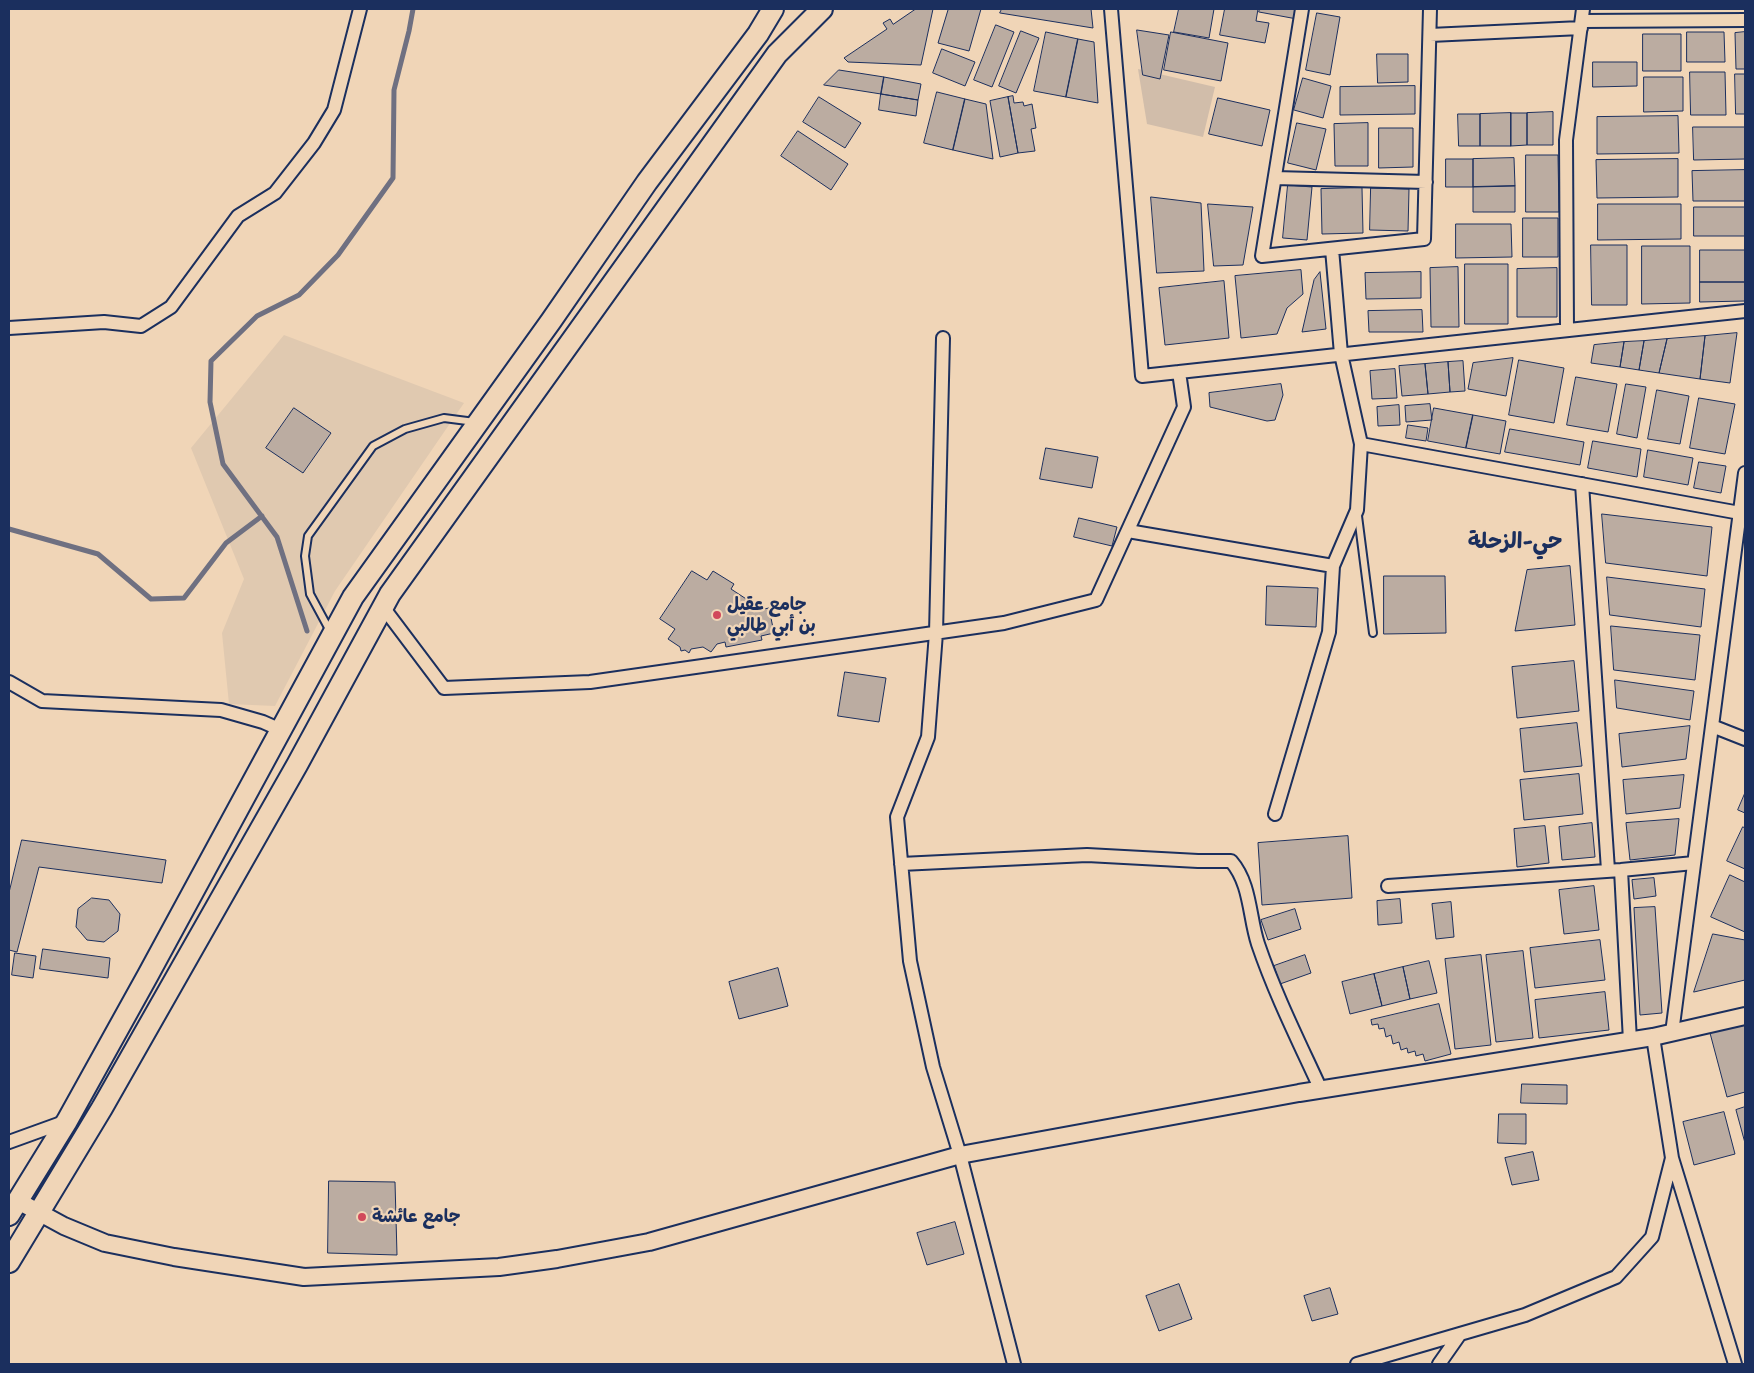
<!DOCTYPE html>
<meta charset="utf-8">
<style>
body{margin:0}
#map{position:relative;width:1754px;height:1373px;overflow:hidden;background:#f0d5b7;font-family:Sriracha,sans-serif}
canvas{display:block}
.frame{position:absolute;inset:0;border:10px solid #1b2f5e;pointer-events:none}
</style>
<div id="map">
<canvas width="1754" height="1373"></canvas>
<div class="frame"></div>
</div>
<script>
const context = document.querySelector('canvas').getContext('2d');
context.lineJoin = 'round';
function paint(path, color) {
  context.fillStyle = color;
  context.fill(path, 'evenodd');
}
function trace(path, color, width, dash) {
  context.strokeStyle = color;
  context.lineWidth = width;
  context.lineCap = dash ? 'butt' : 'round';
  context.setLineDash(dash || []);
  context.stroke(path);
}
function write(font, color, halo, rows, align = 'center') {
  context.font = font + ' Sriracha,"Playpen Sans Arabic",sans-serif';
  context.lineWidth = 4.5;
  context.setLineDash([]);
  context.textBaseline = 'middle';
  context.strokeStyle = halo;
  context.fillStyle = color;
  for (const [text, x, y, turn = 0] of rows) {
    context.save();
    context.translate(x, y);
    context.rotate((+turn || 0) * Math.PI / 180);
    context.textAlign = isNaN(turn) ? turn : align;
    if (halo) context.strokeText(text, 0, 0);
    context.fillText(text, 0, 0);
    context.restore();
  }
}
paint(new Path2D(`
 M284 335 464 403 335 591 275 706 229 704 222 633 244 579 191 448Z`), '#e0c9b0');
paint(new Path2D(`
 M1138 69 1215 87 1203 137 1147 124Z`), '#d1bdaa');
trace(new Path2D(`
 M9 529 98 554 151 599 184 598 226 543 262 516
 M307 631 277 537 223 464 210 402 211 361 257 316 299 295 338 255 393 178 394 90 409 31 413 9`), '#6f7081', 5);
const building = new Path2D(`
 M916 9H933L921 65 848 62 844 58 887 29 883 23 890 19 893 24Z
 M950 9H981L969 51 938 43 948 10Z
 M1002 9H1091L1093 28 1000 13Z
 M1179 9H1214L1209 38 1174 32Z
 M1225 9H1258L1256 21 1269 23 1265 43 1220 35Z
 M1260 9H1299L1297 19 1259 12Z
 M1317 13 1340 17 1330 75 1306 70Z
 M996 25 1014 32 992 87 974 80Z
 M1137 30 1169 35 1160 79 1143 75Z
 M1021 31 1039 38 1016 93 999 86Z
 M1046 32 1078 39 1066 97 1034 91Z
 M1171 32 1228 43 1221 81 1164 70Z
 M1687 32H1724L1725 62H1687Z
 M1745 32V69H1736L1735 33Z
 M1643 34H1681V71H1643Z
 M1078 39 1094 42 1098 103 1066 97Z
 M942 49 975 62 965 86 933 73Z
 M1377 54H1408V82L1378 83Z
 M1593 62H1637V86L1593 87Z
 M839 70 884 77 881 94 824 85Z
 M1690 72H1725L1726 115H1691Z
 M1735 74H1745V114H1736Z
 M884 77 921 84 918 100 881 94Z
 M1644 77H1683V111L1644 112Z
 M1303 78 1331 86 1323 118 1294 110Z
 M1415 86V114L1340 115V87Z
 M937 92 965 99 953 150 924 143Z
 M881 94 918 100 916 116 879 110Z
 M1013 96 1014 103 1023 102 1024 106 1032 104 1036 128 1031 129 1035 151 1018 153 1008 97Z
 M819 97 861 123 845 148 803 122Z
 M1008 97 1018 153 1000 157 990 101Z
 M1218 98 1270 110 1262 146 1209 134Z
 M965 99 986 104 993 159 953 150Z
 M1553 112V145H1527V113Z
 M1511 113V146H1480V114Z
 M1511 113H1527V145L1511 146Z
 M1458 114H1480V146H1459Z
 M1678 116 1679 153 1597 154V117Z
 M1297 123 1326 129 1316 170 1288 163Z
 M1368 123V166H1335L1334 124Z
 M1693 127H1745V159L1694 160Z
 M1379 128H1413V167L1379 168Z
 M798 131 848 164 831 190 781 156Z
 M1526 155H1558L1559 212H1526Z
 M1514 158 1515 186 1473 187V159Z
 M1446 159H1473V187H1446Z
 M1678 159V197L1597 198 1596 160Z
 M1745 170V201H1693L1692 171Z
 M1288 185 1312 187 1307 240 1283 238Z
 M1515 186V212H1473V187Z
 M1362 188 1363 233 1322 234 1321 189Z
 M1371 188 1409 189 1408 231 1370 230Z
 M1151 197 1201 203 1204 271 1157 273Z
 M1208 204 1253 207 1243 265 1214 266Z
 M1598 204H1681V239L1598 240Z
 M1694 207H1745V236H1694Z
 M1523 218H1558V257H1523Z
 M1456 224H1511L1512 257 1456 258Z
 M1591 245H1627V305H1592Z
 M1642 246H1690V303L1642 304Z
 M1700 250H1745V282H1700Z
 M1465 264H1508V324H1465Z
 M1458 267 1459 327H1431L1430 268Z
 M1557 268V317H1517V269Z
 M1301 270 1303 294 1287 308 1277 334 1241 338 1235 276Z
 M1320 272 1326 329 1302 332 1314 280Z
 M1421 272V298L1366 299 1365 273Z
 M1224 281 1229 338 1165 345 1159 288Z
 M1700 282H1745V301L1700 302Z
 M1422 310 1423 332H1369L1368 311Z
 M1737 333 1730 383 1700 379 1705 336Z
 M1705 336 1700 379 1659 373 1667 339Z
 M1667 339 1659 373 1639 370 1644 341Z
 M1644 341 1639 370 1620 367 1624 342Z
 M1624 342 1620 367 1591 363 1594 345Z
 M1513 358 1506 396 1468 389 1473 363Z
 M1519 360 1564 368 1554 423 1509 415Z
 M1463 361 1465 391 1450 392 1448 362Z
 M1448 362 1450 392 1428 394 1425 364Z
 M1425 364 1428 394 1402 396 1399 366Z
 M1395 369 1397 398 1372 399 1370 371Z
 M1576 377 1617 384 1608 432 1567 425Z
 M1281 384 1283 395 1275 420 1267 421 1210 407 1209 393Z
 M1626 384 1646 387 1637 438 1617 434Z
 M1657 390 1689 396 1680 444 1648 439Z
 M1699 398 1735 404 1725 454 1690 448Z
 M1430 404 1432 420 1406 422 1405 406Z
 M1399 405 1400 425 1378 426 1377 407Z
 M294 408 331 433 303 473 266 448Z
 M1434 408 1473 415 1466 448 1428 441Z
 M1473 415 1506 421 1500 454 1466 448Z
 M1408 425 1428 428 1426 441 1406 438Z
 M1510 429 1584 442 1580 465 1505 452Z
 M1593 441 1641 449 1637 477 1588 468Z
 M1046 448 1098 457 1092 488 1040 479Z
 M1648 450 1693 458 1688 485 1644 477Z
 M1699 462 1726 466 1721 493 1694 488Z
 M1602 514 1712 527 1707 576 1606 563Z
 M1079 518 1117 527 1112 546 1074 537Z
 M1570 566 1575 625 1515 631 1527 570Z
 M692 571 707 580 713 571 734 584 731 589 757 606 753 611 769 608 774 633 761 636 762 640 726 647 725 642 717 644 711 652 703 647 691 649 689 653 685 650 681 651 680 647 668 639 675 629 660 619Z
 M1384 576H1445L1446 633 1384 634Z
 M1607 577 1705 589 1701 627 1610 615Z
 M1267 586 1318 588 1316 627 1266 625Z
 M1611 626 1700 635 1695 680 1614 670Z
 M1574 661 1579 711 1517 718 1512 667Z
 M845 672 886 678 879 722 838 716Z
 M1615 680 1694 691 1690 720 1617 708Z
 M1577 723 1582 766 1524 772 1520 729Z
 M1690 726 1686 759 1622 767 1619 734Z
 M1579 774 1583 814 1524 820 1520 780Z
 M1684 775 1680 808 1626 814 1623 780Z
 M1745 793V813L1738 810Z
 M1679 819 1675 855 1630 860 1626 823Z
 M1592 823 1595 857 1562 860 1559 827Z
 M1545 826 1549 863 1517 867 1514 829Z
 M1743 827 1745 828V869L1727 861Z
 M1348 836 1352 898 1262 905 1258 843Z
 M22 840 166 860 162 883 39 867 17 952 9 950V893Z
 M1730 875 1745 882V932L1711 917Z
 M1654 878 1656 896 1634 899 1632 880Z
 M1594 886 1599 930 1564 934 1559 890Z
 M92 898 109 900 120 914 118 931 104 942 87 940 76 927 78 909Z
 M1400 899 1402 923 1378 925 1377 901Z
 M1451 902 1454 937 1436 939 1432 904Z
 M1655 907 1662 1013 1640 1015 1634 908Z
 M1295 909 1301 929 1268 940 1261 920Z
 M1713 934 1745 940V980L1694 992Z
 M1600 940 1605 980 1535 988 1530 948Z
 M43 949 110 958 108 978 40 969Z
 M1523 951 1533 1038 1496 1042 1486 955Z
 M15 953 36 956 33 978 12 975Z
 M1305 955 1311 973 1280 984 1274 966Z
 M1481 955 1491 1045 1455 1049 1445 959Z
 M1429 961 1437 993 1410 999 1403 967Z
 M1403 967 1410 999 1382 1006 1374 974Z
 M778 968 788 1006 739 1019 729 982Z
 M1374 974 1382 1006 1350 1014 1342 982Z
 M1605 992 1609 1030 1539 1038 1535 1000Z
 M1439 1004 1451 1054 1425 1061 1423 1054 1416 1056 1415 1051 1408 1053 1407 1048 1401 1050 1399 1042 1393 1044 1391 1035 1386 1037 1384 1028 1379 1029 1378 1024 1372 1025 1371 1020Z
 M1745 1024V1092L1727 1097 1710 1033Z
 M1522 1084 1567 1085V1104L1521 1103Z
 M1745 1107V1143L1736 1110Z
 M1724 1112 1735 1154 1694 1165 1683 1122Z
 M1499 1114H1526V1144L1498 1143Z
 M1533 1152 1539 1180 1512 1185 1505 1158Z
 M329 1181 395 1182 397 1255 328 1253Z
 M955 1222 964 1254 927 1265 917 1233Z
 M1179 1284 1192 1319 1159 1331 1146 1296Z
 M1330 1288 1338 1314 1312 1321 1304 1296Z`);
paint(building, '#bbaca1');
trace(building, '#1b2f5e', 1);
const service = new Path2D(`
 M1358 516 1373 633
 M330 631 310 594 305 556 308 536 373 446 405 429 444 418 475 422`);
const minor = new Path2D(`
 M1111 9 1142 376 1745 311
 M1302 9 1262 256 1424 239 1430 9
 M1582 21 1745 20
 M1430 35 1581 28
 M1275 178 1426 182
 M9 328 104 322 141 326 171 307 238 216 275 193 314 143 334 110 360 9
 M1567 330 1566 140 1583 9
 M943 338 936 633 928 737 897 817 910 961 933 1067 960 1155 1014 1364
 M1361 444 1740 513 1745 516
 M1582 484 1608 870
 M1128 531 1333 566
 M383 607 444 688 590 682 1004 623 1096 600 1184 407 1179 372
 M9 682 42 701 221 710 263 722 281 730
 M1712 726 1745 739
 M1275 814 1329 632 1333 566 1357 510 1361 444 1341 354 1332 249
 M901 864 1087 855 1198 861H1231C1251 884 1249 917 1258 944 1275 994 1299 1042 1321 1090
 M1621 870 1630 1041
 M1388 886 1621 870 1694 863
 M1672 1033 1745 473
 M1653 1037 1672 1158 1735 1364
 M9 1142 67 1121
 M1357 1364 1525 1315 1616 1277 1652 1237 1672 1158
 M1439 1364 1460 1334`);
const tertiary = new Path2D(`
 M18 1201 64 1226 105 1243 174 1257 304 1277 499 1267 557 1259 649 1242 960 1155 1299 1093 1653 1037 1745 1016`);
const primary = new Path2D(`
 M9 1215 67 1121 148 975 353 597 551 321 647 182 758 34 773 9
 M9 1262 102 1108 297 765 390 594 777 54 822 9`);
trace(service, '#1b2f5e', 10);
trace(minor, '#1b2f5e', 16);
trace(tertiary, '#1b2f5e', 20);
trace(primary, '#1b2f5e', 24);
trace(service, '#f0d5b7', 6);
trace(minor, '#f0d5b7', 12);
trace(tertiary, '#f0d5b7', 16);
trace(primary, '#f0d5b7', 20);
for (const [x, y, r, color] of [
 [717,615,5,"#d1495b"],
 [362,1217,5,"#d1495b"]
]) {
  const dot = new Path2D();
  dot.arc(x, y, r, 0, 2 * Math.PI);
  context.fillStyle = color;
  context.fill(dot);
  trace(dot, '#f0d5b7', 2);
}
write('bold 18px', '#1b2f5e', '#f0d5b7', [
 ["جامع عقيل",727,605],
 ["بن أبي طالبي",727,626],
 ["جامع عائشة",372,1217]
], 'left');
write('bold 22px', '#1b2f5e', '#f0d5b7', [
 ["حي-الزحلة",1515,542]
]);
</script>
